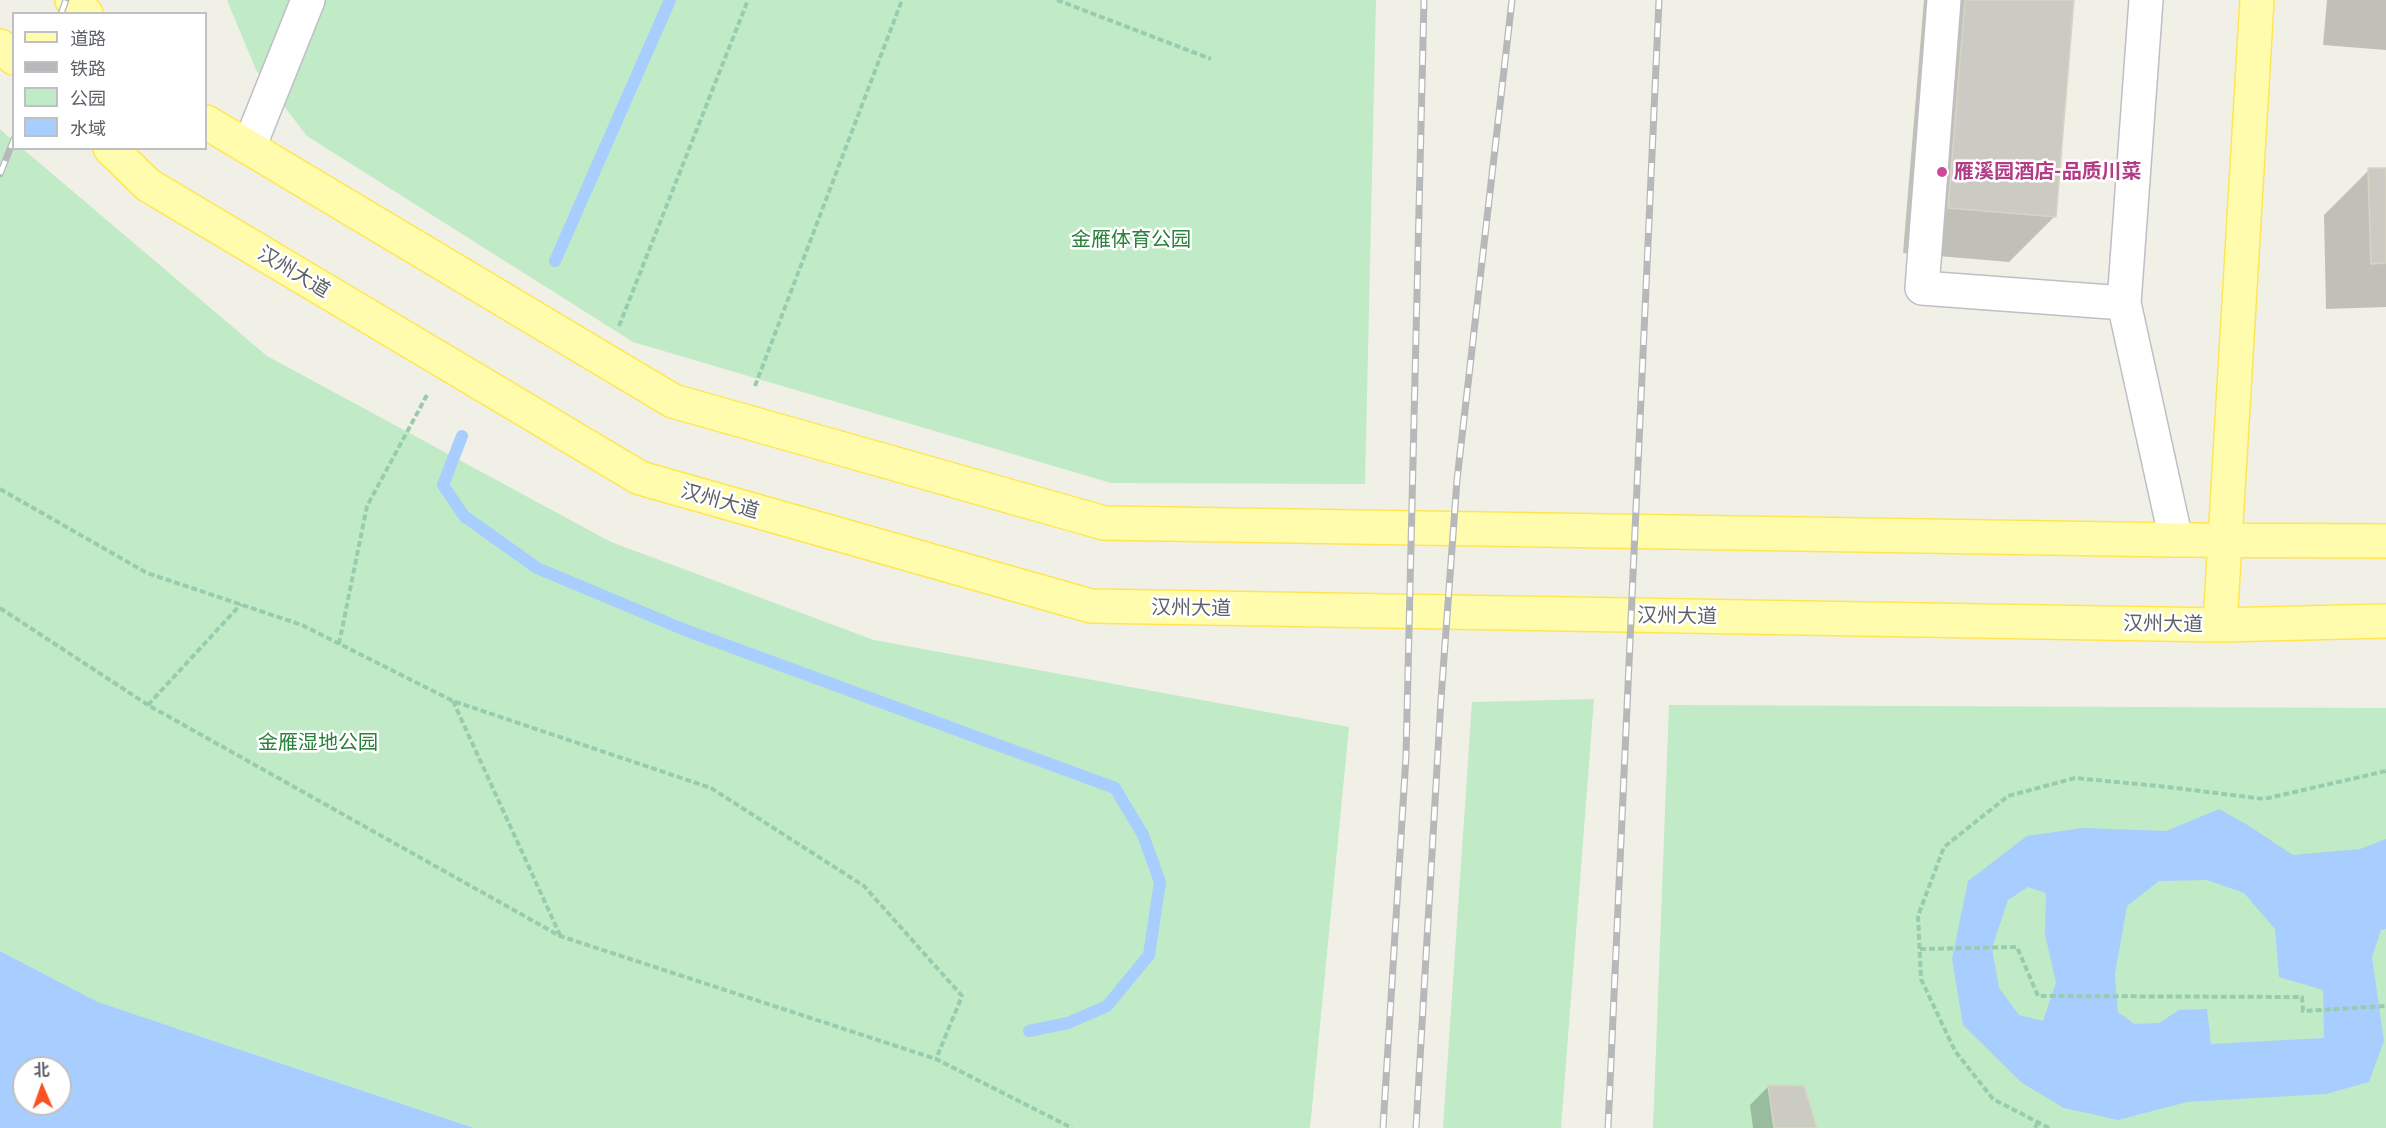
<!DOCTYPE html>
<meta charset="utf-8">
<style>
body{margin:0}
#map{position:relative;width:2386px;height:1128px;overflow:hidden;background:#f1f0e6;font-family:Lato,"Noto Sans SC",sans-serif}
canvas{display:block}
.legend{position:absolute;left:12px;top:12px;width:195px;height:138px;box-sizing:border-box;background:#fff;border:2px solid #bec0c3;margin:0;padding:8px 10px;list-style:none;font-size:18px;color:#5d6168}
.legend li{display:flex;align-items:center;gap:12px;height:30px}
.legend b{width:30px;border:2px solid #bec0c3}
.north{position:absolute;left:12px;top:1056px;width:60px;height:60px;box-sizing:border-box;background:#fff;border:2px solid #bec0c3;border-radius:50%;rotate:358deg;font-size:16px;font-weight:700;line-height:24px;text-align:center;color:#5d6168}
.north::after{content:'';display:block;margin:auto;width:21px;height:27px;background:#fc5122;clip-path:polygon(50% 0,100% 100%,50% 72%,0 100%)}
</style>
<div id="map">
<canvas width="2386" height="1128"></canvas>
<ul class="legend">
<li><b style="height:8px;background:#fffdad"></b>道路</li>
<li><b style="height:8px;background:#b7b8b9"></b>铁路</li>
<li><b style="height:16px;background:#c0ebc6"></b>公园</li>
<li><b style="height:16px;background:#a8cdff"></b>水域</li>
</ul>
<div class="north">北</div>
</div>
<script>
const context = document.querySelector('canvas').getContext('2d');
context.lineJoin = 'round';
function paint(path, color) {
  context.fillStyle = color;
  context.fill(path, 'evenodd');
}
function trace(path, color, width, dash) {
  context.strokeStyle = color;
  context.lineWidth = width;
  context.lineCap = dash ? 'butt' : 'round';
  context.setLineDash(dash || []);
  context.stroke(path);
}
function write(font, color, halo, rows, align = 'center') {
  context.font = font + ' Lato,"Noto Sans SC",sans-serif';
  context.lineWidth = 5;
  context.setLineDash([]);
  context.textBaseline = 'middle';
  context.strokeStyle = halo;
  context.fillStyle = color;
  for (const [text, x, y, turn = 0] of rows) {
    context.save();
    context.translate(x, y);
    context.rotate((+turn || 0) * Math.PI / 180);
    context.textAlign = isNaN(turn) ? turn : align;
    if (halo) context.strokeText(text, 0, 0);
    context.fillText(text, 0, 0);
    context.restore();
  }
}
paint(new Path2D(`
 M227 0H1376L1365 484 1111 483 633 342 307 136 256 70Z
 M0 129 13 141 14 148 23 149 267 356 611 542 874 640 1349 727 1310 1128H474L98 1002 0 951Z
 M1594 699 1561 1128H1443L1472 702Z
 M1669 705 2386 708V1128H1653Z`), '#c0ebc6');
paint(new Path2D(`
 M2219 809 2246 824 2293 855 2360 849 2386 839V929L2381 930 2372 957 2384 1041 2369 1082 2326 1094 2187 1102 2118 1120 2064 1108 2022 1083 1963 1025 1952 959 1968 881 2027 836 2083 828 2166 831ZM2207 880 2244 893 2275 929 2279 977 2323 990 2324 1038 2211 1044 2207 1009 2179 1010 2159 1023 2134 1024 2118 1012 2115 974 2127 906 2159 881ZM2028 887 2046 893 2045 934 2056 983 2043 1021 2019 1015 1999 988 1992 948 2008 900Z
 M0 951 98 1002 474 1128H0ZM24 1068H60V1104H24Z`), '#a8cdff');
paint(new Path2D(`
 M1924 0H2072L2055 216 2009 262 1903 253Z
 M2327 0H2386V50L2323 45Z
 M2386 169V307L2326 309 2324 215 2369 170Z
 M1769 1086 1816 1128H1753L1750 1105Z`), '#0003');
trace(new Path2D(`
 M555 261 670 0
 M462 436 443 485 464 516 537 568 685 630 1115 788 1143 835 1160 882 1149 955 1107 1006 1068 1023 1029 1031`), '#a8cdff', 12);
const building = new Path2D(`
 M1965 0H2074L2056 217 1948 208Z
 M2368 168H2386V263L2371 264Z
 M1768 1085 1804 1086 1817 1128H1774Z`);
paint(building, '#cccbc3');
trace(building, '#d7d4c3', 1.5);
const minor = new Path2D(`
 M1944 0 1922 288 2124 303 2146 0
 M249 147 308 0
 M2124 303 2176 540`);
const major = new Path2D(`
 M72 0 86 14
 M0 46 14 58
 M206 122 673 401 1104 523 2176 540 2386 541
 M110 148 148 185 640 478 1091 606 2220 625 2386 621
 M2220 625 2257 0`);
trace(minor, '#bebfc6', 36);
trace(major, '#ffe651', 36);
trace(new Path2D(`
 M1057 0 1211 59
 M619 326 748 0
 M755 386 902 0
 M0 489 147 573 302 625 453 701 711 788 864 886 962 996 936 1059
 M0 608 148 705 560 936 936 1059 1072 1128
 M339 644 367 506 427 395
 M453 701 560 935
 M148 705 241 604
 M1920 949 2017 947 2038 996 2302 997 2303 1011 2386 1006
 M2035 1128 2038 1122
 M2049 1128 1993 1099 1955 1051 1921 979 1918 916 1944 847 2008 796 2075 778 2168 787 2264 799 2386 771`), '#98ccaf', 4, [6, 3]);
trace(minor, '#fff', 33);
trace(major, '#fffdad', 33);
const rail = new Path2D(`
 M61 14 66 0
 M0 174 14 139
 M1383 1128 1406 756 1424 0
 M1416 1128 1441 699 1457 480 1512 0
 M1608 1128 1659 0`);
trace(rail, '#b7b8b9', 7);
trace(rail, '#fff', 4.5, [14]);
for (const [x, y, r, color] of [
 [1942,172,6,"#d1479c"]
]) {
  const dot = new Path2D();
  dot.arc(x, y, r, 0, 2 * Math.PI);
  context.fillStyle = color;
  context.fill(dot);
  trace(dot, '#fff', 2);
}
write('bold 20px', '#b23c85', '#fff', [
 ["雁溪园酒店-品质川菜",1954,172]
], 'left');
write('20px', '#2a813b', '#fff', [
 ["金雁体育公园",1131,240],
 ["金雁湿地公园",318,743]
]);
write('20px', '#5d6168', '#fff', [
 ["汉州大道",294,272,31],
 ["汉州大道",720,501,16],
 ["汉州大道",1191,608,1],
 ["汉州大道",1677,616,1],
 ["汉州大道",2163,624,1]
]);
</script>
